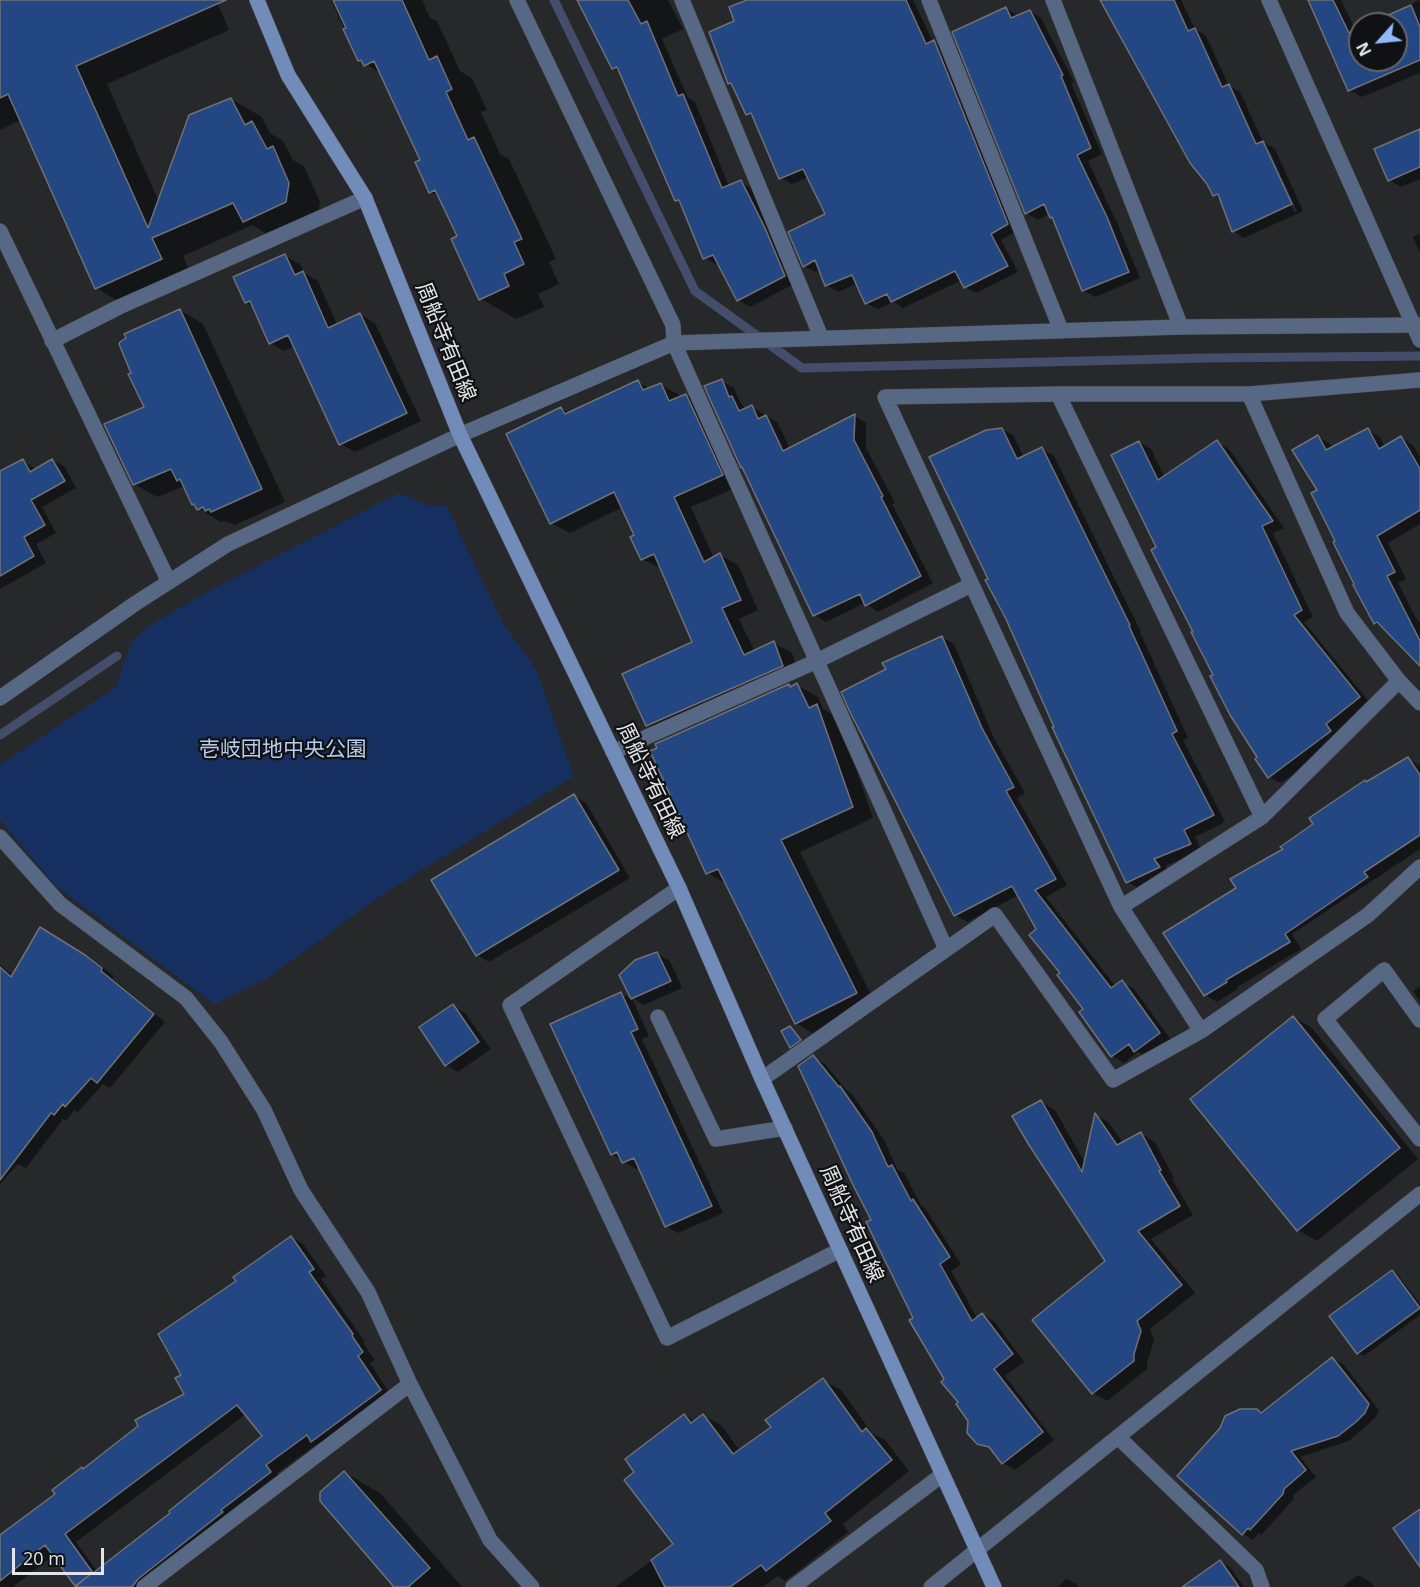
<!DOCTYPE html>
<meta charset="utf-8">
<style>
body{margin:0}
#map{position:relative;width:1420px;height:1587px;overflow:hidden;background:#27282a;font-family:"Open Sans",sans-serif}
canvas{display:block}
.north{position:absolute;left:1348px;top:12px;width:60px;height:60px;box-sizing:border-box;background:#101112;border:2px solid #656667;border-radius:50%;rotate:243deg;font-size:16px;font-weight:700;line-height:24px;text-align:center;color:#e4e5e6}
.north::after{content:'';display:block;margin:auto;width:21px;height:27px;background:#8fb8fd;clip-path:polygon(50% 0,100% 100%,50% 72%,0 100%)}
.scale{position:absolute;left:12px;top:1548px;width:92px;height:27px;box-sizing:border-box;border:3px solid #e4e5e6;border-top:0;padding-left:8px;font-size:18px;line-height:21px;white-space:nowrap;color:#e4e5e6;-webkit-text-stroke:4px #101112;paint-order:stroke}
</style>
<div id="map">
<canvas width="1420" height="1587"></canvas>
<div class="north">N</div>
<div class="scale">20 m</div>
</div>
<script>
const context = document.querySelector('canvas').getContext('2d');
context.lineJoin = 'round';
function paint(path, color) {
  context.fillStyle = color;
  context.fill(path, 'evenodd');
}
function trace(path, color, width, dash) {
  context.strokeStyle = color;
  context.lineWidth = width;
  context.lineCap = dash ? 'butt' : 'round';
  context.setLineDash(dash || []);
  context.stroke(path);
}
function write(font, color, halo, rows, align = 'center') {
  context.font = font + ' "Open Sans","Noto Sans JP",sans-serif';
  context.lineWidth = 4.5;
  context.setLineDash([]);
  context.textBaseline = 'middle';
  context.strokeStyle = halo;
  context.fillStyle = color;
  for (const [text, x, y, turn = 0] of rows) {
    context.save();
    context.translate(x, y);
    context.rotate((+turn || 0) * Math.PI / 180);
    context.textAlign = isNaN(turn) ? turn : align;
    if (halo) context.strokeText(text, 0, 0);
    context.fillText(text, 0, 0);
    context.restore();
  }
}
paint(new Path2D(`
 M399 493 430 506H447L502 622 536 669 574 776 380 896 268 978 214 1004 56 886 0 820V765L116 687 132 641 150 625 222 584Z`), '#153060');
paint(new Path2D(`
 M0 0H216L229 30 107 84 159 202 231 99 262 117 270 133 283 141 293 160 304 166 320 202 316 220 275 239 252 225 183 256 192 277 127 306 96 288 21 120 0 130Z
 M331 0H422L430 18 437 21 460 71 472 78 487 110 481 112 500 154 509 159 556 259 549 262 559 284 538 294 544 307 516 319 481 299 459 237 440 197 430 192 422 160 382 74 359 60Z
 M579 0H668L683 29 662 39 688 98 695 102 729 186 741 182 753 189 796 283 750 307 738 300 719 264 717 265 705 258 682 204 676 200 622 73 613 68Z
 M751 0H913L933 42 946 48 1019 230 1001 240 1018 272 976 293 965 287 962 280 903 308 894 302 878 309 866 303 858 283 838 292 826 285 820 270 815 272 804 266 827 215 809 177 792 184 781 178 755 118 747 113 735 86 729 83 736 21Z
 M1101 0H1181L1195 29 1206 36 1229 86 1240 92 1263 142 1275 149 1303 211 1244 238 1233 231 1222 200 1214 195ZM1266 150H1269L1297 211 1294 212Z
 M1310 0H1341L1356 31 1360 29V60H1396V24H1370L1420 0V73L1362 97 1349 90Z
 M1006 8 1018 16 1030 11 1041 18 1074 82 1071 83 1102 154 1088 161 1118 225 1140 278 1095 297 1083 290 1054 218 1050 213 1038 220 1026 213 954 32Z
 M1420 129V179L1401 187 1389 180Z
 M1420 234V253L1413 237Z
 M285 256 300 264 304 273 318 281 337 325 360 314 375 323 421 421 355 452 341 444 295 346 284 351 270 343 254 307 246 302Z
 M180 310 203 324 285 502 235 525 224 521 221 522 198 508 193 504 185 486 157 497 134 484 146 408Z
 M722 381 734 388 740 402 746 410 752 407 778 423 790 449 855 416 866 423V448L895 503 892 504 933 583 878 612 865 603 826 622 814 615Z
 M638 382 650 389 660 384 679 395 680 398 686 395 705 406 740 486 691 507 714 558 720 555 738 565 758 610 739 619 755 652 774 643 792 653 800 676 666 736 648 725 624 675 694 642 662 569 642 559 636 536 623 507 570 533 551 523 561 408 570 413Z
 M1002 429 1014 436 1024 458 1042 449 1054 456 1141 632H1140L1188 738 1183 740 1225 822 1195 837 1202 851 1165 866 1171 874 1139 889 1128 882 990 579Z
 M1368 430 1380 437 1385 447 1401 438 1413 445 1420 457V524L1388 543 1406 579 1398 583 1417 620 1420 622V665L1387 630 1375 623 1337 542 1319 491 1318 437 1330 444 1332 448Z
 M1139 442 1151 449 1165 478 1217 442 1229 449 1284 528 1273 533 1313 617 1304 622 1371 704 1337 731 1342 738 1281 783 1269 777 1215 676 1158 547Z
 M23 460 36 470 52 460 65 467 76 488 42 507 56 533 36 544 46 563 0 589V473Z
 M942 637 954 644 993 736 1025 793 1017 798 1067 885 1046 897 1116 987 1122 982 1134 989 1171 1040 1147 1057 1138 1052 1124 1063 1112 1056 1062 974 1019 895 967 922 955 915 888 670Z
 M797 685 818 697 823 709 838 717 873 818 800 852 876 1005 816 1035 796 1023 728 885 708 873 789 686 792 687Z
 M1408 759 1420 766V849L1292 934 1301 949 1237 987 1238 989 1217 1002 1205 995 1165 934 1238 888 1367 783Z
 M574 796 586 803 630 878 489 962 477 955Z
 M40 929 97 963 114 976 112 978 165 1022 110 1088 103 1084 78 1112 75 1110 66 1121 63 1119 26 1168 18 1164 0 1184V965L13 976Z
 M657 954 670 961 682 988 644 1005 632 998 649 1036 642 1039 723 1213 678 1233 666 1226 640 1167 636 1169 612 1154 621 993 633 1000 621 975Z
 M1420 986V1001L1413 991Z
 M453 1006 465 1013 491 1049 458 1072 446 1065Z
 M1293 1017 1312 1028 1418 1159 1317 1241 1298 1230Z
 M813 1057 825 1064 848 1092 852 1094 884 1140 897 1169 904 1173 921 1205 925 1208 961 1264 951 1271 977 1318 982 1314 994 1321 1024 1362 1005 1376 1054 1440 1015 1470 1003 1463 994 1451 978 1443 970 1420 915 1318 873 1221Z
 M1041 1102 1055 1110 1085 1163 1096 1115 1109 1123 1123 1143 1141 1134 1155 1142 1174 1178 1172 1179 1193 1215 1151 1239 1195 1293 1150 1329 1154 1340 1147 1362V1369L1107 1401 1093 1393 1107 1261Z
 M291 1237 303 1244 326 1276 321 1279 365 1342 363 1343 375 1360 370 1363 392 1397 324 1448 317 1444 277 1473 282 1480 150 1587H77L79 1586 54 1555 13 1587H0V1535L4 1534 58 1494 84 1470 186 1395 183 1375 238 1281ZM246 1414 264 1437 172 1513 97 1571 76 1542Z
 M1393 1271 1398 1275 1420 1304V1315L1364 1356 1358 1353Z
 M1332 1359 1343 1364 1379 1410 1375 1418 1349 1441 1300 1457 1316 1477 1294 1494 1293 1500 1261 1535 1259 1533 1253 1540 1243 1534 1179 1476 1262 1414Z
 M823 1380 841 1390 872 1433 885 1440 909 1471 843 1524 848 1532 785 1581 778 1576 763 1587H615L675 1544 636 1472 685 1415 695 1421 703 1415 722 1426 740 1451 773 1427Z
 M344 1472 380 1493 462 1587H396Z
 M1220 1562 1230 1567 1244 1587H1184Z
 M1358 1575 1371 1582 1374 1587H1342Z
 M1066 1579 1076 1584 1078 1587H1058Z`), '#0007');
trace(new Path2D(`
 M554 0 695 291 802 368 1206 358 1420 356
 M0 735 117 656`), '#444e6c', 9);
const building = new Path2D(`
 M0 0H226L76 66 148 228 189 115 231 98 245 125 252 121 267 149 273 146 289 183 286 202 243 222 233 203 152 238 162 259 95 289 8 94 0 98Z
 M333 0H402L429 60 437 56 452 89 446 92 468 140 474 137 522 239 514 242 524 264 504 274 509 286 479 300 451 239 457 236 435 190 429 193 415 162 420 160 374 61 364 66 361 60 358 61 343 29 346 28Z
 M577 0H628L641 24 647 21 678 96 683 94 722 188 741 180 765 228 785 276 737 301 713 255 703 259 679 200 675 201 617 67 612 69Z
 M747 0H906L926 44 934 40 1008 224 991 234 1008 266 964 288 955 271 891 302 887 294 865 304 852 275 825 286 815 260 803 267 788 232 825 214 803 169 779 179 751 113 746 115 731 83 728 84 709 32 734 21 729 7Z
 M1100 0H1174L1188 31 1195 28 1222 87 1229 84 1256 144 1263 141 1292 204 1232 232 1218 194 1213 196 1207 184 1190 163Z
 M1308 0H1333L1349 33 1360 27V60H1396V24H1368L1411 5 1420 27V60L1348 91Z
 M1006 7 1011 18 1030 10 1063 75 1061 76 1091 148 1077 155 1107 217 1129 272 1082 291 1052 217 1050 218 1044 204 1025 214 952 32Z
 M1420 129V167L1388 181 1374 149Z
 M285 254 295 275 303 271 328 328 360 313 407 413 339 445 288 335 269 344 250 301 245 303 233 277Z
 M180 309 262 489 211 512 209 509 205 511 203 507 197 510 194 504 192 505 180 479 177 481 171 469 133 485 104 424 144 407 128 374 131 373 119 344 120 342 126 338 124 334Z
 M722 379 729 397 732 396 739 411 752 405 758 419 766 415 783 451 855 414 854 440 883 496 881 497 921 576 865 606 860 594 813 616 742 467 741 468 704 386Z
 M638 380 643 390 661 383 669 401 686 394 723 475 674 497 704 562 720 553 741 600 722 608 744 655 774 641 783 666 646 726 622 674 692 642 654 554 641 560 630 537 634 535 614 492 550 524 506 434 561 407 565 414Z
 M1002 428 1017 459 1042 447 1130 625 1129 626 1177 731 1172 734 1214 815 1184 830 1191 844 1154 859 1160 867 1126 883 1060 744 1052 727H1054L1005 617 985 580 988 579 929 457 986 430Z
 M1368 428 1379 449 1401 436 1420 469V510L1377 536 1395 572 1387 576 1420 641V666L1377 622 1374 624 1353 585 1354 584 1333 542 1335 541 1311 493 1317 490 1292 450 1318 435 1326 450Z
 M1217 440 1273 521 1262 526 1302 610 1294 615 1360 697 1326 724 1331 731 1268 778 1255 759 1257 757 1230 715 1210 676 1213 675 1191 632H1193L1151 550 1156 547 1111 455 1139 441 1158 480Z
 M23 459 30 472 52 459 65 481 31 500 45 525 24 537 34 556 0 576V471Z
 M942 636 982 728 1014 787 1006 791 1056 879 1035 890 1111 988 1122 980 1160 1033 1134 1052 1129 1044 1111 1057 1079 1012 1083 1009 1057 975 1060 973 1029 935 1036 929 1012 886 954 916 849 710 841 692 886 669 882 663Z
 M797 683 809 708 817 704 853 807 781 840 857 993 795 1024 718 869 706 874 650 751 657 748 655 744 789 684 790 687Z
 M1408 757 1420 775V835L1364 872 1368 877 1285 934 1290 942 1226 980 1227 982 1204 996 1163 933 1236 888 1230 879 1283 849 1280 847 1313 824 1309 818 1365 780 1366 782Z
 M574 794 619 870 476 956 431 880Z
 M40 927 85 955 102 968 101 971 154 1014 97 1083 91 1078 65 1107 63 1104 54 1115 51 1113 0 1180V967L11 977Z
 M657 952 671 981 631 999 619 975 635 960Z
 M621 992 638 1029 631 1032 712 1206 665 1227 634 1158 622 1163 617 1152 611 1155 550 1024Z
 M453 1004 479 1042 445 1066 419 1027Z
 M1293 1016 1400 1148 1297 1231 1190 1099Z
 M790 1026 801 1040 790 1048 781 1031Z
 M813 1055 839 1087 840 1086 872 1132 888 1167 892 1165 911 1201 913 1199 950 1257 940 1264 972 1321 982 1313 1013 1354 994 1369 1043 1432 1002 1464 989 1447 977 1444 967 1433 968 1421 956 1404 958 1402 941 1382 944 1379 909 1320 913 1318 866 1222 871 1220 853 1185 798 1066Z
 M1041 1100 1082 1172 1095 1113 1117 1145 1141 1132 1161 1170 1159 1171 1180 1206 1138 1231 1182 1285 1137 1321 1141 1331 1134 1354V1361L1092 1394 1032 1320 1105 1261 1029 1145 1012 1116Z
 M291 1236 314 1269 309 1272 353 1334 352 1336 363 1352 358 1356 381 1390 311 1442 307 1435 266 1465 271 1472 221 1510 223 1512 138 1579 132 1587H75L92 1573 75 1586 45 1545 0 1581V1535L55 1494 52 1490 82 1467 83 1469 138 1426 135 1420 184 1394 175 1378 181 1375 158 1334 236 1281 233 1277ZM237 1405 262 1436 169 1511 170 1513 93 1573 65 1534Z
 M1392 1270 1420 1308 1357 1354 1329 1316Z
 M1332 1357 1369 1404 1365 1413 1356 1422 1338 1436 1291 1451 1306 1470 1284 1489 1283 1494 1250 1530 1248 1528 1242 1535 1177 1476 1220 1428 1225 1416 1240 1409H1257L1261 1413Z
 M823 1378 862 1432 866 1428 892 1460 825 1513 831 1521 766 1571 761 1565 730 1587H665L651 1560 673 1544 624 1480 634 1472 625 1459 684 1414 691 1423 703 1414 733 1454 771 1427 765 1420Z
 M344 1471 430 1568 408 1587H394L320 1501V1492Z
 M1420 1509V1567L1393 1528Z
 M1220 1560 1239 1587H1182Z`);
paint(building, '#234783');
trace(building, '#6f7173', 1.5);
const minor = new Path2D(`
 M517 0 673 325 674 343 946 949
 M682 0 821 337
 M929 0 1061 330
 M1053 0 1181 327
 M1269 0 1420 340
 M0 231 169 582
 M52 341 119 307 365 198
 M1058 394 1262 817
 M1249 394 1347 613 1399 681 1420 703
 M613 752 817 661 971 585
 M0 837 60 904 186 998 221 1042 264 1110 301 1190 368 1292 410 1384 490 1540 532 1587
 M679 888 510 1005 667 1338 840 1250
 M1121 907 1262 817 1399 681
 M658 1017 716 1139 785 1128
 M1420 1020 1384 970 1325 1019 1420 1139
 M1201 1031 1121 907 885 397 1058 394H1249L1420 380
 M762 1079 995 915 1113 1080 1201 1031 1368 915 1420 867
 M1118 1437 1256 1570 1262 1587
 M144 1587 410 1384
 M793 1587 942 1475`);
const tertiary = new Path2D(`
 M0 698 136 603 228 544 460 435 674 343 1181 327 1420 325
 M931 1587 1420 1194`);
const secondary = new Path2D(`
 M257 0 288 75 365 198 460 435 679 888 762 1079 994 1587`);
trace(minor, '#454648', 16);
trace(tertiary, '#454648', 16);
trace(secondary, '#454648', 16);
trace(minor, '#576884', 15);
trace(tertiary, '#576884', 15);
trace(secondary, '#718cb9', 15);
write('21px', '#e4e5e6', '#101112', [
 ["周船寺有田線",445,342,68],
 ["周船寺有田線",650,781,64],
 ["周船寺有田線",851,1224,66]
]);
write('21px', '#b5cbee', '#101112', [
 ["壱岐団地中央公園",283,750]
]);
</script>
